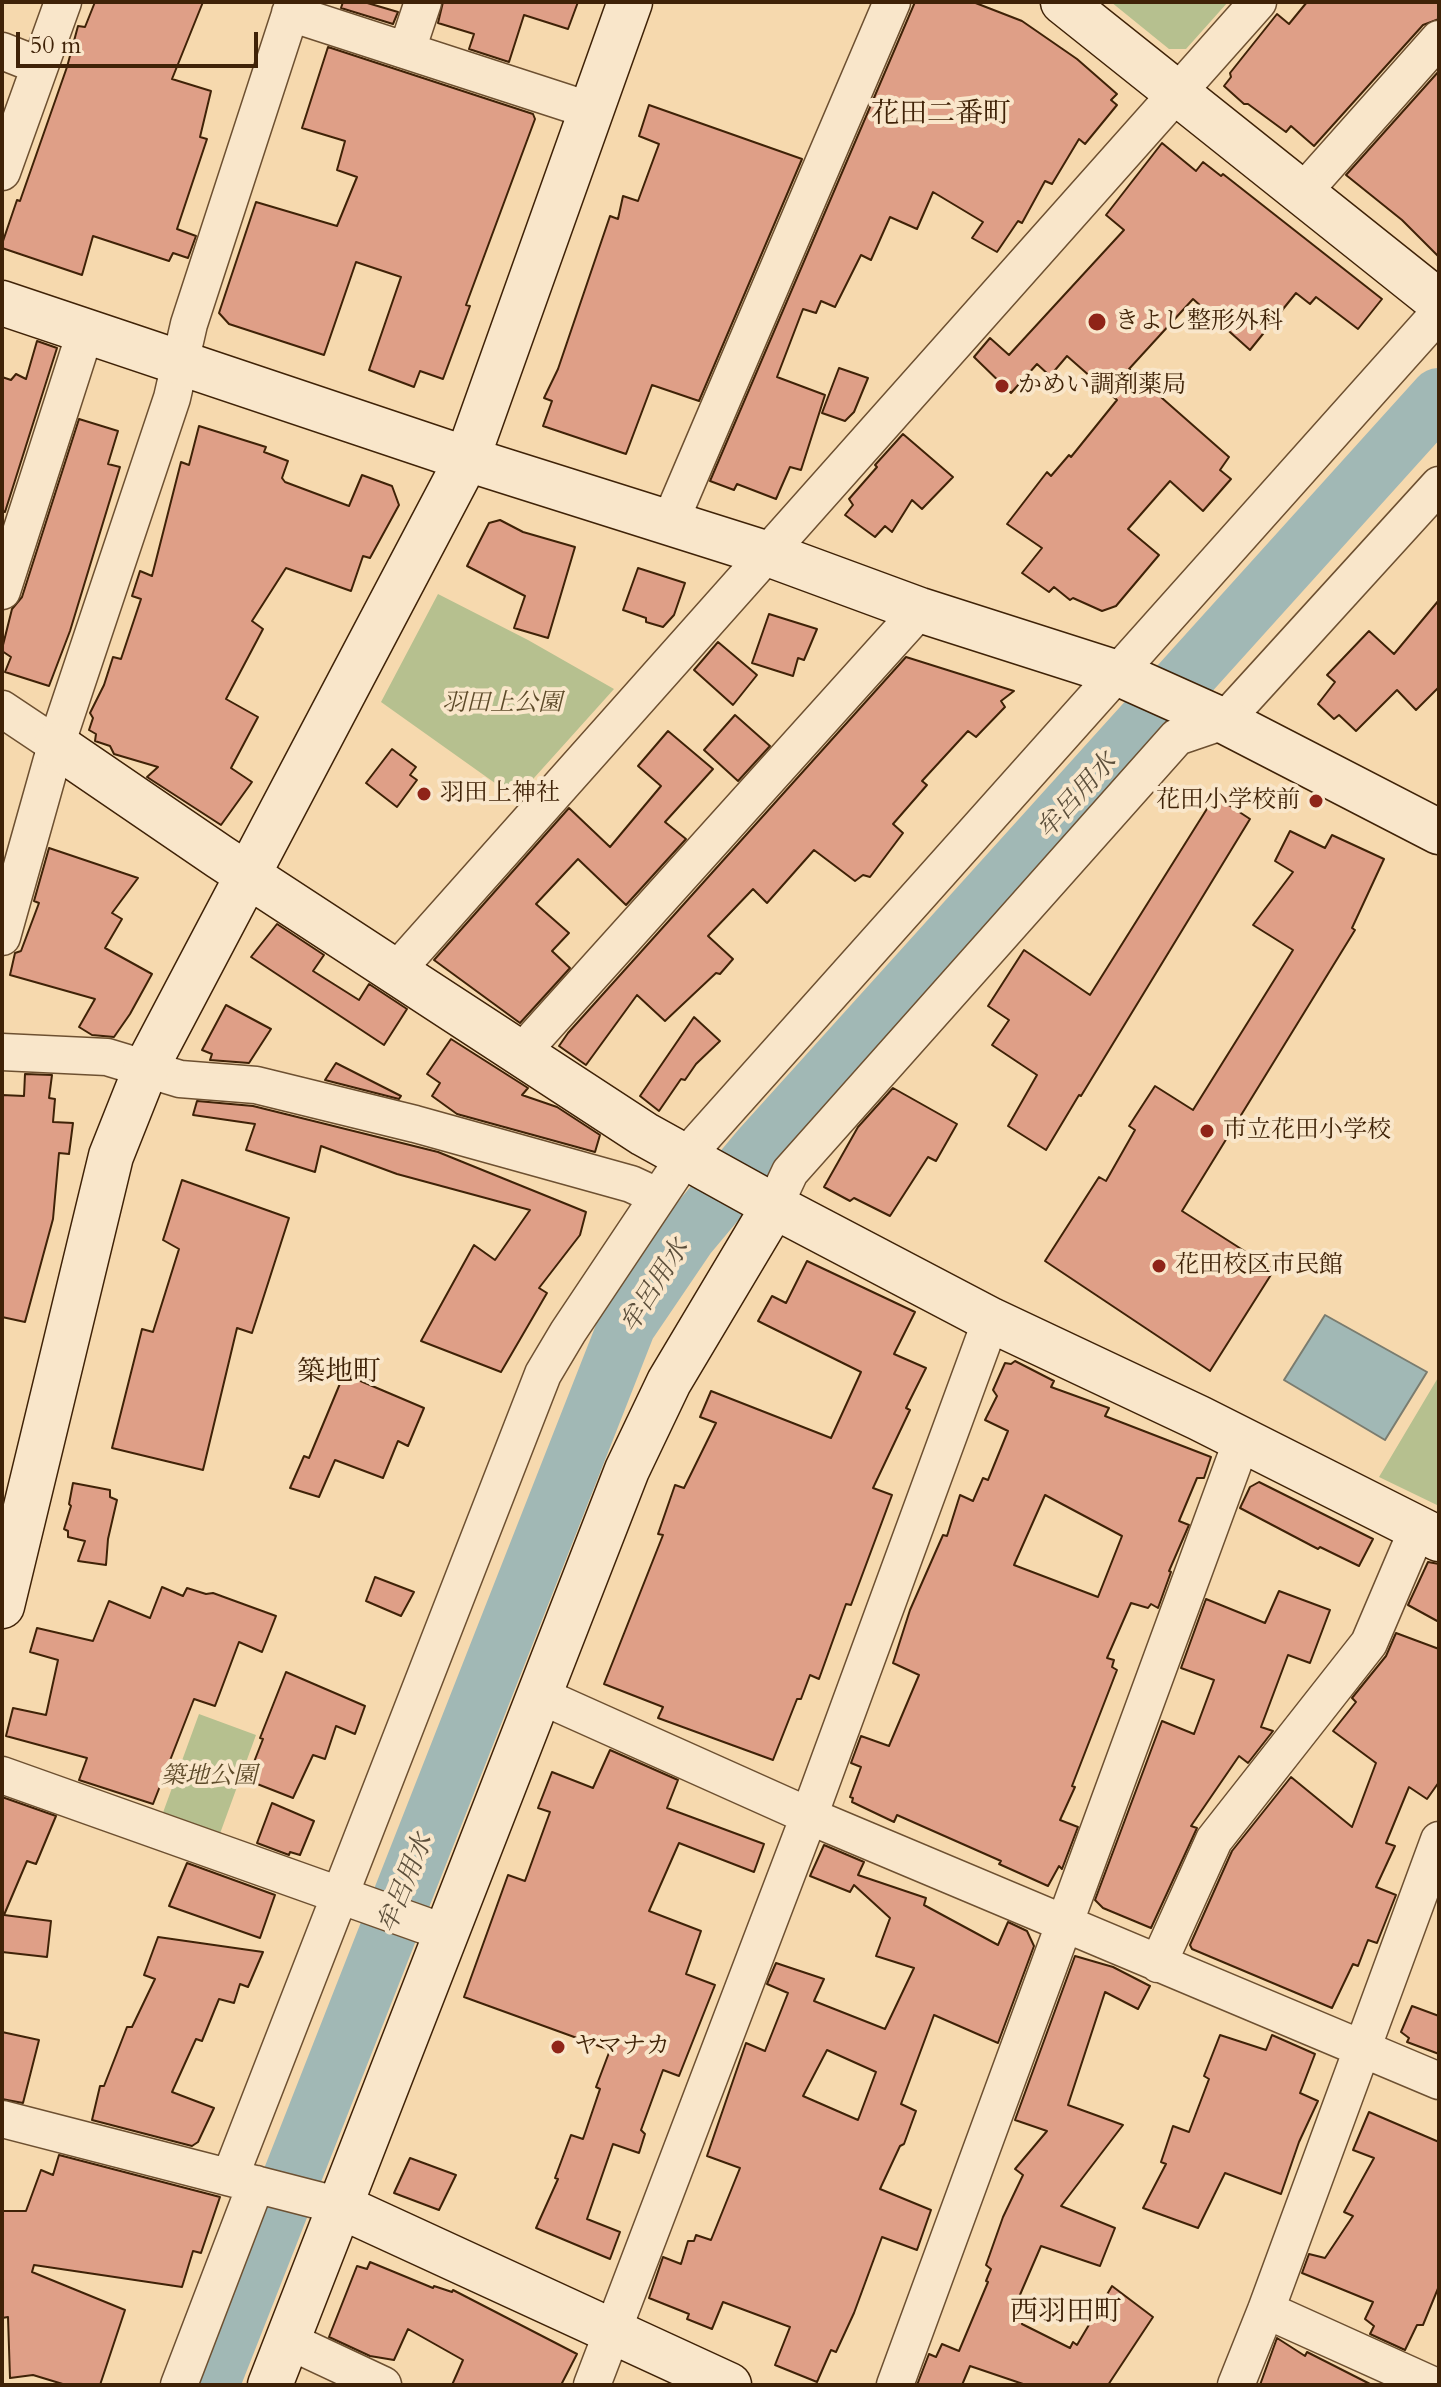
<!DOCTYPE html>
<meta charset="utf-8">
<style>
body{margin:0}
#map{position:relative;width:1441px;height:2387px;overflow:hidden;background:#f6d9ae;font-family:Cardo,serif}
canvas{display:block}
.frame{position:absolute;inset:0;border:4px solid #3f2207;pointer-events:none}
.scale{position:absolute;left:16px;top:32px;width:242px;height:36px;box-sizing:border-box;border:4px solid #3f2207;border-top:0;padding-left:10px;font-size:24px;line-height:28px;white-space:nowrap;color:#3f2207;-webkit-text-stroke:6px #f9e6ca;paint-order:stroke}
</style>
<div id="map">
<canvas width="1441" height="2387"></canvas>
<div class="frame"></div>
<div class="scale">50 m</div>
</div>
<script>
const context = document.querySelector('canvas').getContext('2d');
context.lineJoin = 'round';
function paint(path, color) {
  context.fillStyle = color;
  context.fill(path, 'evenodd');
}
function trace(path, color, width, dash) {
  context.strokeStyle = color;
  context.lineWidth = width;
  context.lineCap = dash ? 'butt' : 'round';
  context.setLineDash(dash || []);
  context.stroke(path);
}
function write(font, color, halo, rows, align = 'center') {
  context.font = font + ' Cardo,"Noto Serif JP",serif';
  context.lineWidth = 8;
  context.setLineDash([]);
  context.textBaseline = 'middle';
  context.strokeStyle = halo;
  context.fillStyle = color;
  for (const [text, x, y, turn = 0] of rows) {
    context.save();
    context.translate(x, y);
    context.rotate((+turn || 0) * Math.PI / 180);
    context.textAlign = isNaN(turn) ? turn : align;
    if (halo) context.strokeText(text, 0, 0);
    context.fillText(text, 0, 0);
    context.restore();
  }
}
paint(new Path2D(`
 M1111 2H1228L1186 49H1169Z
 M438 594 528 640 614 689 516 798 381 702Z
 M1439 1376V1506L1379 1477Z
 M199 1714 256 1735 218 1839 161 1818Z`), '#b6c08f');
const water = new Path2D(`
 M1325 1315 1427 1372 1385 1440 1284 1380Z`);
paint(water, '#a1b8b5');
trace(water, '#7a7c6f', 2);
trace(new Path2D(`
 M210 2385 627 1325 688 1235 761 1148 1439 397`), '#a1b8b5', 58);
const building = new Path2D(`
 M95 2H203L172 79 211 91 200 137 207 139 177 229 196 236 188 258 173 253 169 261 93 236 82 275 2 248V244L17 200 20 201 67 67 78 26 85 27Z
 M343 2H364L398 12 393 24 341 8Z
 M443 2H578L568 29 524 15 509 62 469 49 474 34 438 23Z
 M915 2H973L1022 21 1077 59 1117 94 1111 100 1117 105 1085 144 1079 139 1052 184 1045 181 1022 223 1018 221 997 252 972 238 983 222 933 192 917 229 890 217 871 260 861 255 835 307 821 301 816 313 803 309 777 377 825 395 801 470 790 467 776 499 737 484 734 490 710 481Z
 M1307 2H1439V19L1423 25 1314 146 1291 126 1286 132 1248 104H1244L1224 86 1231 77 1230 73 1277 14 1289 24Z
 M328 47 533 114 535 119 466 305 470 306 443 379 420 371 414 387 369 370 401 277 356 262 324 355 229 324 219 313 256 202 337 226 357 177 337 170 345 141 302 128Z
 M1439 71V257L1402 220 1346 175Z
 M649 105 802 159 699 401 652 385 626 454 543 426 552 401 544 398 558 369 610 216 618 219 623 196 638 201 659 144 639 136Z
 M1162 143 1196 171 1203 162 1221 176 1223 174 1382 299 1358 329 1316 297 1310 304 1296 293 1250 350 1193 299 1129 369 1229 457 1220 470 1231 479 1203 511 1170 481 1128 529 1159 555 1116 606 1102 611 1073 598 1070 600 1054 587 1049 592 1022 573 1042 548 1007 524 1047 472 1051 476 1069 455 1071 457 1117 400 1067 356 1050 376 1037 364 1011 393 974 357 990 338 1009 355 1124 230 1106 215Z
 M37 341 57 348 5 512 2 511V377L11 380 16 374 26 379Z
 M839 368 868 378 854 412 845 421 822 413Z
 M79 419 118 431 108 464 120 467 70 631 49 686 5 672 11 657 2 651V649L12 609 22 597Z
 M199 426 266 447 264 452 288 461 282 478 285 482 349 506 362 475 392 486 399 505 370 558 363 556 351 591 286 568 252 621 263 629 226 699 258 717 231 768 252 782 221 825 147 777 158 767 114 754 110 746 95 741 96 734 89 730 93 718 90 713 104 685 113 657 121 659 141 599 132 596 140 571 152 576 181 462 189 465Z
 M903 434 953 477 922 509 912 500 892 532 885 526 875 537 845 515 853 505 849 499 877 467 875 465Z
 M500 520 523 532 575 547 548 638 514 628 525 596 467 566 489 523Z
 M638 568 685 583 674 615 663 627 646 622V618L623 610Z
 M1439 600V687L1416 710 1397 690 1356 731 1339 715 1334 719 1318 704 1335 682 1327 675 1369 631 1394 654Z
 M769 614 817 629 804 660 798 658 793 676 752 663Z
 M718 642 757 675 733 705 694 670Z
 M906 657 1014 691 1001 701 1005 707 976 737 968 731 922 781 927 785 893 824 903 833 870 877 863 875 855 881 814 850 767 903 753 889 708 936 733 959 720 974 716 973 665 1021 637 995 586 1065 559 1046 568 1033Z
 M735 715 770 746 738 781 704 750Z
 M668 731 713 769 665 822 686 839 626 905 578 859 536 904 569 933 552 951 570 968 520 1023 434 960 569 808 610 847 661 786 638 766Z
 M392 749 416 767 410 775 417 780 397 807 366 783Z
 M1215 796 1250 819 1081 1096 1079 1095 1046 1150 1008 1126 1037 1075 992 1045 1009 1020 988 1006 1024 950 1090 995Z
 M1290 831 1325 848 1332 835 1384 859 1352 928 1355 930 1182 1211 1274 1270 1210 1371 1045 1261 1099 1177 1106 1181 1135 1130 1129 1126 1155 1086 1193 1110 1293 950 1253 925 1293 872 1275 861Z
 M49 848 138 878 112 913 122 919 105 948 152 974 130 1014 114 1037 92 1035 79 1027 95 999 10 975 15 953 21 951 39 903 34 901Z
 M277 924 324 955 313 971 359 1000 369 984 407 1009 384 1045 251 957Z
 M226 1005 271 1029 249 1063 210 1060 212 1054 202 1050Z
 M694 1017 720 1041 696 1064 685 1080 681 1079 659 1111 640 1096Z
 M451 1039 528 1088 522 1095 557 1107 600 1135 595 1152 457 1114 432 1096 440 1083 427 1074Z
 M336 1063 401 1096 399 1099 325 1080Z
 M25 1074 52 1075 49 1098 55 1099 53 1122 73 1123 69 1154 59 1153 53 1219 25 1322 2 1317V1095L24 1096Z
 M893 1088 957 1124 936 1161 928 1157 890 1216 854 1198 850 1201 824 1187 858 1127Z
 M197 1101 253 1106 438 1152 586 1212 580 1235 539 1288 547 1293 501 1372 421 1341 474 1245 495 1260 530 1210 397 1174 321 1146 315 1172 246 1150 255 1124 193 1115Z
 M182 1180 289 1218 252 1333 237 1328 203 1470 112 1448 142 1329 153 1332 179 1249 163 1240Z
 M807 1261 915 1312 894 1354 926 1368 906 1408 910 1410 873 1488 892 1495 851 1605 846 1604 819 1679 810 1675 801 1699H797L773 1760 658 1718 663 1707 604 1684 663 1535 658 1534 675 1485 684 1488 716 1423 700 1417 711 1391 831 1438 861 1372 758 1321 772 1296 786 1303Z
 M1015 1361 1054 1381 1051 1387 1109 1408 1105 1416 1211 1457 1204 1478H1197L1179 1521 1189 1525 1169 1571 1171 1572 1158 1608 1151 1604 1148 1608 1131 1603 1107 1658 1114 1660 1112 1667 1117 1670 1072 1786 1075 1787 1060 1820 1078 1827 1062 1869 1059 1866 1048 1886 999 1864 1001 1861 897 1815 894 1822 852 1802 853 1798 850 1797 861 1767 851 1763 861 1736 889 1746 919 1675 893 1663 910 1610 943 1535 947 1536 960 1495 973 1501 983 1478 988 1480 1008 1431 985 1420 997 1396 993 1390 1005 1363 1011 1364ZM1045 1495 1122 1536 1098 1597 1014 1565Z
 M344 1374 424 1408 408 1446 398 1441 383 1478 335 1460 319 1497 290 1488 304 1456 309 1458Z
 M1259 1482 1373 1539 1359 1566 1320 1547 1318 1549 1240 1508 1250 1487Z
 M73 1483 110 1490V1497L117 1500 108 1539 106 1565 78 1561 85 1541 68 1537V1531L64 1529 71 1506 69 1504Z
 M1428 1562 1439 1564V1622L1408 1605Z
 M375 1577 414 1592 401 1616 366 1601Z
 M162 1587 183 1596 187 1588 206 1594 213 1593 276 1616 262 1652 239 1642 215 1706 194 1699 153 1804 79 1780 87 1758 6 1736 13 1708 46 1715 58 1660 30 1652 37 1628 93 1641 109 1601 150 1618Z
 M1279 1591 1330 1610 1310 1663 1288 1655 1261 1727 1273 1731 1248 1763 1239 1756 1191 1826 1197 1828 1151 1928 1103 1908 1095 1900 1162 1721 1194 1734 1214 1680 1181 1668 1206 1599 1265 1623Z
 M1396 1633 1439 1649V1782L1427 1799 1409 1787 1386 1843 1395 1846 1376 1887 1396 1895 1377 1943 1368 1940 1358 1966 1353 1964 1332 2008 1192 1949 1190 1945 1232 1851 1291 1777 1352 1827 1376 1763 1333 1731 1356 1702 1352 1698 1386 1656Z
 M286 1672 365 1706 355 1734 336 1726 325 1759 313 1755 293 1798 247 1780 263 1739 260 1738Z
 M610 1750 678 1780 667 1808 764 1844 754 1872 679 1843 649 1911 701 1931 686 1974 715 1985 679 2076 663 2070 641 2130 645 2134 639 2153 613 2144 587 2219 620 2232 610 2259 536 2228 558 2179 555 2178 571 2135 583 2139 600 2089 596 2087 610 2050 464 1997 508 1875 525 1881 550 1812 538 1808 552 1772 593 1788Z
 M2 1797 56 1816 36 1864 27 1861 4 1915 51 1921 47 1957 2 1952Z
 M272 1803 314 1821 300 1855 290 1852 289 1855 257 1843Z
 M824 1845 864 1862 858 1875 926 1898 924 1905 998 1945 1008 1922 1027 1931 1034 1946 998 2043 934 2015 901 2104 916 2111 904 2144 900 2146 880 2189 931 2210 917 2250 882 2237 854 2313 836 2352 831 2350 817 2382 775 2365 790 2327 723 2302 712 2329 687 2319 689 2314 649 2298 663 2257 681 2264 688 2241H694L696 2235 711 2240 740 2168 707 2156 746 2043 765 2051 788 1993 767 1984 776 1963 824 1979 814 2001 885 2029 914 1968 876 1956 890 1918 854 1885 850 1892 810 1876ZM827 2050 876 2072 858 2120 803 2096Z
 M187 1863 275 1895 260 1938 169 1906Z
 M158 1937 263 1952 248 1987 240 1984 234 2003 219 1999 202 2041 196 2039 172 2092 214 2108 198 2142 192 2146 92 2120 100 2086H104L127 2027H132L155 1979 144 1975Z
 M1075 1956 1113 1967 1150 1986 1138 2009 1105 1992 1068 2105 1123 2125 1061 2206 1115 2228 1100 2266 1041 2246 1013 2311 1024 2316 1022 2324 1070 2348 1073 2342 1077 2345 1112 2286 1153 2317 1108 2385H1026L970 2366 962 2385H917L929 2354 936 2357 942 2344 959 2351 988 2282 986 2281 991 2269 986 2265 1003 2217 1023 2175 1015 2169 1047 2131 1015 2120Z
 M1412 2006 1439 2016V2054L1407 2042 1409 2038 1401 2032Z
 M2 2032 39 2040 23 2103 2 2099Z
 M1220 2035 1266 2050 1272 2035 1315 2054 1300 2093 1318 2101 1299 2142 1281 2194 1225 2173 1198 2228 1143 2208 1166 2164 1161 2162 1173 2126 1189 2132 1209 2079 1204 2076Z
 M1369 2112 1439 2142V2286L1423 2325H1417L1405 2350 1370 2334 1374 2326 1365 2319 1373 2302 1302 2273 1309 2254 1325 2258 1353 2216 1344 2212 1374 2158 1353 2150Z
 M59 2155 220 2197 201 2253 193 2251 182 2287 34 2265 32 2272 125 2310 100 2385H66L33 2375 10 2378 8 2317 2 2318V2211H26L41 2170 53 2175Z
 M410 2158 456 2175 439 2210 394 2193Z
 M370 2262 433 2288 434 2286 452 2292 453 2290 577 2354 561 2385H452L463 2360 408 2329 394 2360 370 2356 329 2337 357 2266 367 2269Z
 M1277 2338 1305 2356 1307 2352 1372 2385H1260Z`);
paint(building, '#df9f87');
trace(building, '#3f2207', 2);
const street = new Path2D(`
 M290 13 592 111
 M407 50 423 2
 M2 51 40 66
 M2 172 63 2
 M1302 193 1439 39
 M670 522 892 2
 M2 591 85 333
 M2 709 56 745
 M2 937 56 745 172 398 189 324 294 2
 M396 971 1258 2
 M2 1052 107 1057 180 1079 256 1085 415 1124 631 1184 657 1196
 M521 1053 920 610
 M774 1206 790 1172 1177 737 1224 721 1439 485
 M539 1695 809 1816 1439 2081
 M2 1775 446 1933
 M1158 1964 1214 1840 1369 1643 1418 1528
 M2 2119 340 2206
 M230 2177 543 1374 568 1332 685 1157 1439 313
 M1266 2310 1432 2385
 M287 2340 383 2385
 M179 2385 256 2184
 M592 2385 809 1816 991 1320
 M895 2385 1242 1440
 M1236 2385 1266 2310 1439 1840`);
const secondary = new Path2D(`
 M1063 2 1439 302
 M2 303 467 459 768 554 920 610 1117 673 1224 721 1439 832
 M56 745 220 857 644 1134 774 1206 991 1320 1199 1418 1439 1539
 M2 1606 111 1156 146 1068 467 459 630 2
 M340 2206 729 2385
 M270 2385 627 1470 669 1382 774 1206`);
trace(street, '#6d5031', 39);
trace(secondary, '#3f2207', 47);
trace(street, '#f9e6ca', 36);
trace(secondary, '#f9e6ca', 44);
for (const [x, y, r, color] of [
 [1097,322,10,"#8f2418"],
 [1002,386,8,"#8f2418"],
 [424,794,8,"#8f2418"],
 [1316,801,8,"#8f2418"],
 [1207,1131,8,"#8f2418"],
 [1159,1266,8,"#8f2418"],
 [558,2047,8,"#8f2418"]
]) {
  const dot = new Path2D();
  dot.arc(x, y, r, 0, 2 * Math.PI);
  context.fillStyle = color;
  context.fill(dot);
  trace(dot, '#f9e6ca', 3);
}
write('24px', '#3f2207', '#f9e6ca', [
 ["きよし整形外科",1115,322],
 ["かめい調剤薬局",1018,386],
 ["羽田上神社",440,794],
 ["花田小学校前",1300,801,"right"],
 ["市立花田小学校",1223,1131],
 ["花田校区市民館",1175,1266],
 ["ヤマナカ",574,2047]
], 'left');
write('italic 24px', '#5d4a29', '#f9e6ca', [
 ["羽田上公園",502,704],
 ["築地公園",209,1777]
]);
write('italic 26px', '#5c4f3b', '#f9e6ca', [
 ["牟呂用水",1078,797,-48],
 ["牟呂用水",656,1287,-58],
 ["牟呂用水",407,1884,-68]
]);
write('28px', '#3f2207', '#f9e6ca', [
 ["花田二番町",941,116],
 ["築地町",339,1374],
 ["西羽田町",1066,2314]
]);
</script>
